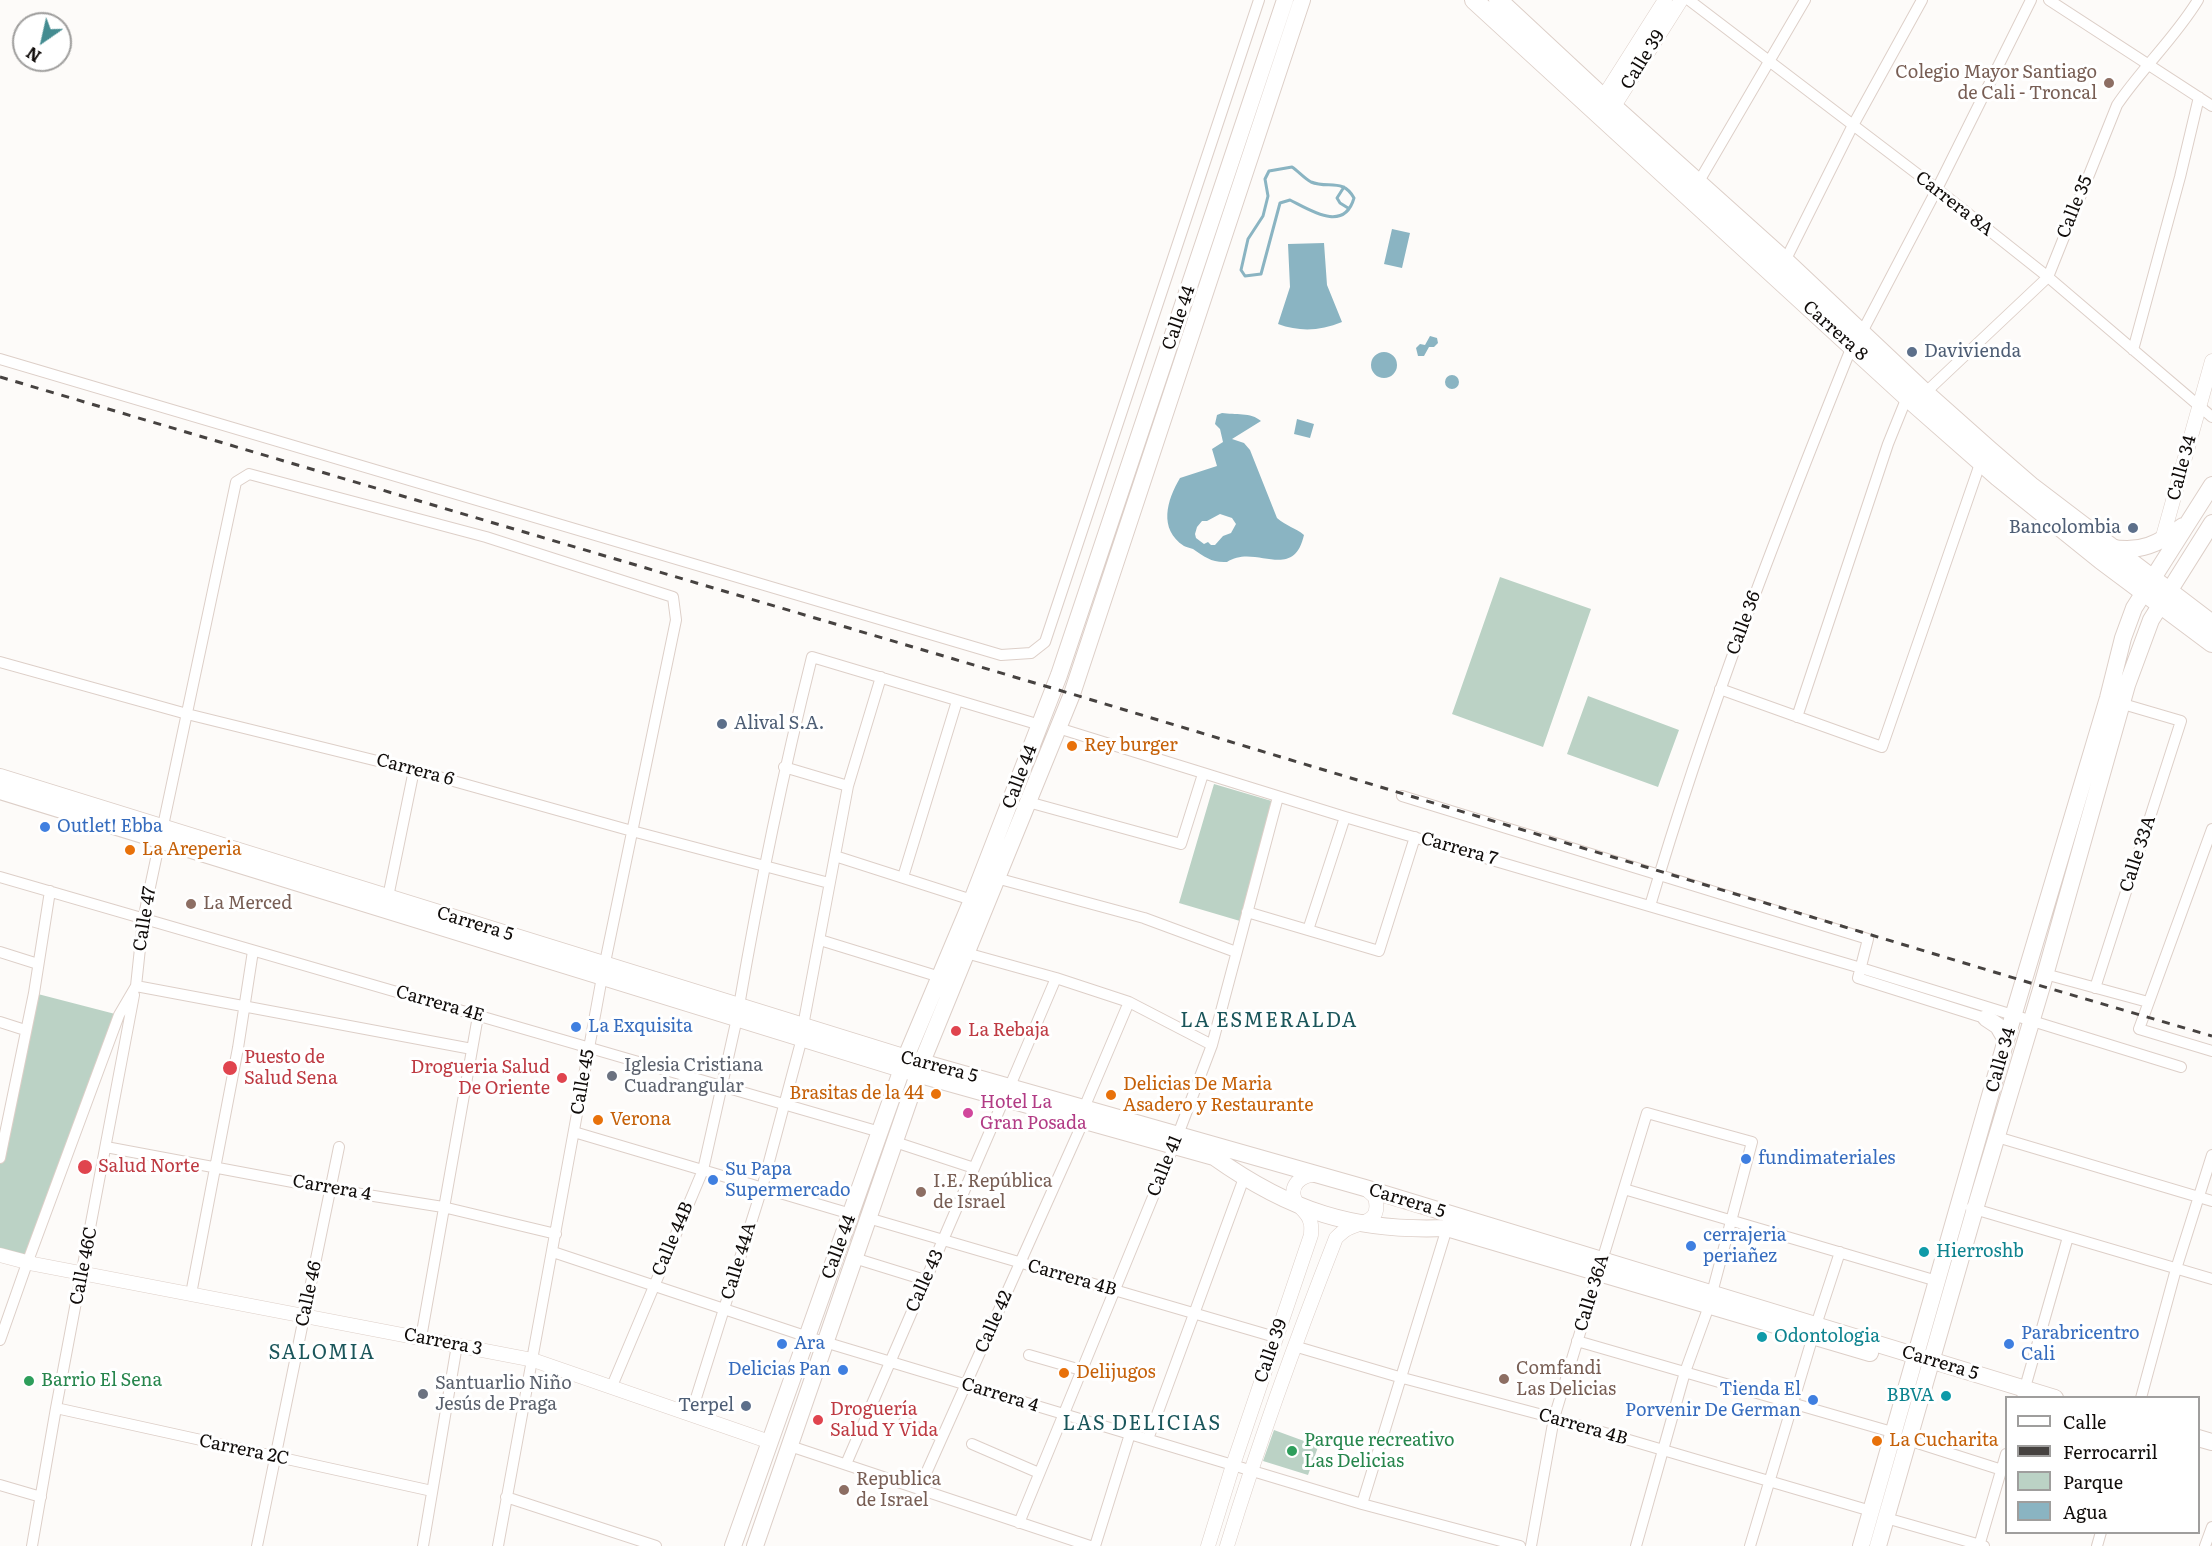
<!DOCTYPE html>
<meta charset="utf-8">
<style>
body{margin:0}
#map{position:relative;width:2212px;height:1546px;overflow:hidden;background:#fdfbf9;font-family:Literata,serif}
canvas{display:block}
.legend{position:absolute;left:2005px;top:1396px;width:195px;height:138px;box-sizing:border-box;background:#fff;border:2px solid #9f9e9d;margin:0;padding:8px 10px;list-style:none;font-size:18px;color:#100c0a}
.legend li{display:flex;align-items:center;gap:12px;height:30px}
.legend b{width:30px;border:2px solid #9f9e9d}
.north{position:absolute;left:12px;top:12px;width:60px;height:60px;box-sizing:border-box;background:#fff;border:2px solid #9f9e9d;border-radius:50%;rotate:214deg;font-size:16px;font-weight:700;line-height:24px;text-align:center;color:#100c0a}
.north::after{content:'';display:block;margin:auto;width:21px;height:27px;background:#448c91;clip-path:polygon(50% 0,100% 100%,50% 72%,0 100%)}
</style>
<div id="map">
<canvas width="2212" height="1546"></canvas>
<ul class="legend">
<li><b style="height:8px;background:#fff"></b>Calle</li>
<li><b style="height:8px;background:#464240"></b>Ferrocarril</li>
<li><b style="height:16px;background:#bbd2c5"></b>Parque</li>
<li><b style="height:16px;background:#8ab4c2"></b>Agua</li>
</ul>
<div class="north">N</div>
</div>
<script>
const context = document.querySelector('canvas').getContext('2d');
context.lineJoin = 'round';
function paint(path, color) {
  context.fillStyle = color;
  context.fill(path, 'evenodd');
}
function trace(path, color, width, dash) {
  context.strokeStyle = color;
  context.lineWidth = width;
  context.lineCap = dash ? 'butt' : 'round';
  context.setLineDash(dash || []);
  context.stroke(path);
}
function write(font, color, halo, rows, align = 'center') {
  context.font = font + ' Literata,serif';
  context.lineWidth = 6;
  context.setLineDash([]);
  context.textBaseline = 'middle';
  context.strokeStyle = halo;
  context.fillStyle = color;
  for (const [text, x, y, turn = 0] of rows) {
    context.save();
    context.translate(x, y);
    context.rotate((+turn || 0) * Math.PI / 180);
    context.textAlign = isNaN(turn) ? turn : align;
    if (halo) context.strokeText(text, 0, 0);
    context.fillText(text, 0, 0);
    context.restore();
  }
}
paint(new Path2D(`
 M1500 577 1591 609 1543 747 1452 714Z
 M1588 696 1679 730 1658 787 1567 754Z
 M1214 784 1275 802 1240 921 1179 903Z
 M34 993 119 1015 27 1262 0 1255V1158Z
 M1274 1430 1304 1441 1308 1430 1322 1436 1308 1475 1263 1461Z`), '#bbd2c5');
paint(new Path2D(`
 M1392 229 1410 233 1402 268 1384 264Z
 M1324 243 1327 285 1342 322C1320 331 1300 332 1278 324L1290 287 1288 244Z
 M1430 336 1437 338 1438 343 1434 347H1429L1424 356H1418L1416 348 1420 344 1425 345Z
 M1371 365a13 13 0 1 1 26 0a13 13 0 1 1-26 0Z
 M1445 382a7 7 0 1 1 14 0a7 7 0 1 1-14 0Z
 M1222 413C1235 415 1251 412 1261 421L1232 439 1244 443 1250 450 1277 518C1286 526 1296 528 1304 535 1293 583 1255 543 1227 562 1212 563 1205 557 1193 549 1190 548 1186 547 1184 546 1158 529 1167 500 1180 478L1217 466 1212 449 1223 442 1220 429 1215 424 1217 415ZM1220 514 1232 518 1236 524 1231 533 1223 536 1215 545H1211L1208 542 1204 544 1196 538 1195 534 1197 527 1202 521H1207Z
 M1297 419 1314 424 1310 438 1294 434Z`), '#8ab4c2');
trace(new Path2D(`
 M1292 167C1298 171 1305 179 1311 182 1328 189 1343 178 1354 198 1344 233 1310 210 1290 200L1280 203 1261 274 1245 276 1241 270 1248 239 1263 216 1268 196 1265 179 1269 171Z
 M1344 187 1337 198 1340 203 1348 208`), '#8ab4c2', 3);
const minor = new Path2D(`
 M1689 0 1937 189 2048 277 2212 417
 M2049 0 2212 106
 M1698 183 1805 0
 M1785 261 1852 127 1922 0
 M1861 334 1937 189 2031 0
 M2133 350 2180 177 2199 97
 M0 359 1001 655 1031 653 1045 642 1259 0
 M1925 393 2048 277 2117 105C2142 68 2175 38 2198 0
 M0 662 187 714 414 770 632 831 829 883
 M1720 689 1882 747 1981 461
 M1797 717 1888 444 1907 397
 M1058 728 1345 817 1861 968 2181 1067
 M784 767 848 786
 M1402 796 1868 939 1858 978 1991 1020
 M1028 802 1181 844 1203 774
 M2212 829 2139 1029 2212 1051
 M835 856 972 900
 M0 877 880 1132
 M903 877 957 701
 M996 878 1144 918 1236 952
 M388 897 414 770
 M1650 906C1706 715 1778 530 1852 346
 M1247 912 1379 951 1415 837
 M1308 930 1345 817
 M820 940 940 977
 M0 952 38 964
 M966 953 1056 978 1129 1002 1212 1045
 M2045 974 2148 1002
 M136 986 472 1049
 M2095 988 2181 721 2123 704
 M739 1006C759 889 783 773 812 657L1040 725
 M0 1022 25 1030
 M803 1026 848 786 881 677
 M1010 1086 1056 978
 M1084 1108 1129 1002
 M574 1132 851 1214
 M1997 1137 2212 1201
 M895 1142 974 1168
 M106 1147 330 1189 443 1207 556 1234
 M0 1158 34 993 50 891
 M1624 1189 1937 1281
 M1971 1208 2212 1279
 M868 1218 1275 1337
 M553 1252 808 1337 1362 1504 1520 1546
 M854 1258 925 1280
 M191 1294 238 1048 253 951
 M1816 1325 1840 1252
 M421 1338 478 1016
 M0 1340 25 1269 119 1015 136 986 143 920 236 482 249 474 486 537 673 597 676 620 602 977 498 1546
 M1577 1341 1892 1432
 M1294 1346 1399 1377 1554 1418 1871 1511
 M1029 1355 1081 1370
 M612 1386 703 1170 737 1018
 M2022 1398 2068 1237
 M2141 1398 2176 1269 2212 1155
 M56 1408 432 1491
 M691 1414 762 1188 802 1038
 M904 1422 942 1437
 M1148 1439 1244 1178
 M1908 1440 2002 1470
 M972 1444 1039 1473
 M790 1446 1090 1546
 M846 1464 1004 1099
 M0 1485 41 1497
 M919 1489 1083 1122
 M506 1497 656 1546
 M1362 1504 1447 1228
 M1886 1518 1984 1546
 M1019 1523 1171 1153 1212 1045 1278 797
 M32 1546 56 1408 134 995
 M257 1546 339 1147
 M423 1546 457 1345
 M1095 1546 1130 1434
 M1531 1546 1554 1418 1647 1113 1752 1142 1712 1293
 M1636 1546 1685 1372 1709 1306
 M1750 1546 1813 1336
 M1979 1546 2006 1454
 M2097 1546 2101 1532
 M2205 1546 2212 1527`);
const tertiary = new Path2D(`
 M1599 104 1665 0
 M1609 114 1681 0
 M2162 540 2212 361
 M0 1255 34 1264 533 1360 770 1442
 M1208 1546 1233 1465 1311 1235C1311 1230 1312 1225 1310 1221 1308 1213 1300 1208 1296 1202 1287 1186 1302 1174 1316 1175
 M1227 1546C1259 1442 1296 1340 1336 1238 1339 1235 1343 1231 1347 1229 1362 1221 1382 1223 1375 1197L1365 1188`);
const secondary = new Path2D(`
 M2110 547C2139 554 2160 543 2183 526
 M0 777 900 1056 1365 1188 2055 1398
 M0 791 924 1076 1214 1157C1290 1211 1354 1232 1447 1228L1870 1353
 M1986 1018 1998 1026 2006 1040
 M2198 1438 2212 1442
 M733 1546 908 1052 972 900 1059 675 1285 0
 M755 1546 924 1057 1072 694 1302 0
 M1861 1546 2006 1040 2108 698 2123 638 2134 608 2212 485
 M1878 1546 1975 1209 2042 986 2127 685 2151 620 2212 523`);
const primary = new Path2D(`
 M1474 0 1907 397 1998 477 2101 560 2212 643
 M1498 0 1598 93 1785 261 1925 393 1988 449 2032 487 2212 624`);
trace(minor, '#ddcfc8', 12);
trace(tertiary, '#ddcfc8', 15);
trace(secondary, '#ddcfc8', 18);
trace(primary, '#ddcfc8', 20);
trace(minor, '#fff', 10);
trace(tertiary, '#fff', 14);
trace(secondary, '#fff', 16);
trace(primary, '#fff', 18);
trace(new Path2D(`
 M0 377 1072 694 2024 981 2212 1036`), '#464240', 3, [8, 8]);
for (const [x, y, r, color] of [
 [2109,83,6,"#8d6e63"],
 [1912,352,6,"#5c6f8a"],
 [2133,528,6,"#5c6f8a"],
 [722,724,6,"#5c6f8a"],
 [1072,746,6,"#e8710a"],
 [45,827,6,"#3f7fe0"],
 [130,850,6,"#e8710a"],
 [191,904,6,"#8d6e63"],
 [576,1027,6,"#3f7fe0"],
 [956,1031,6,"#e0444e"],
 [230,1068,8,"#e0444e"],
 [612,1076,6,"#6b7280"],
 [562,1078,6,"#e0444e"],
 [936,1094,6,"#e8710a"],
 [1111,1095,6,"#e8710a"],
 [968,1113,6,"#d1479c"],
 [598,1120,6,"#e8710a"],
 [1746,1159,6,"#3f7fe0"],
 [85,1167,8,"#e0444e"],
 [713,1180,6,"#3f7fe0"],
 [921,1192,6,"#8d6e63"],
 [1691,1246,6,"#3f7fe0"],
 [1924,1252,6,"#0f9aa8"],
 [1762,1337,6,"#0f9aa8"],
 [782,1344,6,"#3f7fe0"],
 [2009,1344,6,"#3f7fe0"],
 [843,1370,6,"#3f7fe0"],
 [1064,1373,6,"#e8710a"],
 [1504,1379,6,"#8d6e63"],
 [29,1381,6,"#2e9e5b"],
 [423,1394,6,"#6b7280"],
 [1946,1396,6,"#0f9aa8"],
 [1813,1400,6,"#3f7fe0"],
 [746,1406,6,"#5c6f8a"],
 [818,1420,6,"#e0444e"],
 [1877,1441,6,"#e8710a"],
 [1292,1451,6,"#2e9e5b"],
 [844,1490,6,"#8d6e63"]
]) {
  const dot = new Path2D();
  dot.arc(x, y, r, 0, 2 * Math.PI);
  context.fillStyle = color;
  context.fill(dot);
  trace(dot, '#fff', 2);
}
write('18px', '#100c0a', '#fff', [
 ["Calle 39",1643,60,-58],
 ["Carrera 8A",1954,204,38],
 ["Calle 35",2075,207,-68],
 ["Calle 44",1179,318,-71],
 ["Carrera 8",1835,331,42],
 ["Calle 34",2182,468,-75],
 ["Calle 36",1744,623,-70],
 ["Carrera 6",415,770,15],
 ["Calle 44",1020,777,-69],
 ["Carrera 7",1459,849,16],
 ["Calle 33A",2138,854,-72],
 ["Calle 47",145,919,-81],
 ["Carrera 5",475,924,17],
 ["Carrera 4E",440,1004,16],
 ["Calle 34",2001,1060,-74],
 ["Carrera 5",939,1067,15],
 ["Calle 45",583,1082,-80],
 ["Calle 41",1165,1166,-68],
 ["Carrera 4",332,1188,10],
 ["Carrera 5",1407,1201,17],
 ["Calle 44B",673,1239,-67],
 ["Calle 44",839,1247,-70],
 ["Calle 44A",739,1261,-73],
 ["Calle 46C",84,1266,-79],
 ["Carrera 4B",1072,1278,16],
 ["Calle 43",925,1281,-66],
 ["Calle 36A",1592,1293,-73],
 ["Calle 46",309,1294,-78],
 ["Calle 42",994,1322,-66],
 ["Carrera 3",443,1342,11],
 ["Calle 39",1271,1351,-71],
 ["Carrera 5",1940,1363,17],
 ["Carrera 4",1000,1395,17],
 ["Carrera 4B",1583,1427,16],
 ["Carrera 2C",244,1450,12]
]);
write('18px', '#785e54', '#fff', [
 ["Colegio Mayor Santiago",2097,73,"right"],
 ["de Cali - Troncal",2097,94,"right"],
 ["La Merced",203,904],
 ["I.E. República",933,1182],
 ["de Israel",933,1203],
 ["Comfandi",1516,1369],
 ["Las Delicias",1516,1390],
 ["Republica",856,1480],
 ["de Israel",856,1501]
], 'left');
write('18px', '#4e5e75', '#fff', [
 ["Davivienda",1924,352],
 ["Bancolombia",2121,528,"right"],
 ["Alival S.A.",734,724],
 ["Terpel",734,1406,"right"]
], 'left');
write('18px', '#c56008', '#fff', [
 ["Rey burger",1084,746],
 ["La Areperia",142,850],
 ["Delicias De Maria",1123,1085],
 ["Asadero y Restaurante",1123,1106],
 ["Brasitas de la 44",924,1094,"right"],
 ["Verona",610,1120],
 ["Delijugos",1076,1373],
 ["La Cucharita",1889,1441]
], 'left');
write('18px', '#366cbe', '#fff', [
 ["Outlet! Ebba",57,827],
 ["La Exquisita",588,1027],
 ["fundimateriales",1758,1159],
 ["Su Papa",725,1170],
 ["Supermercado",725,1191],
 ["cerrajeria",1703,1236],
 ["periañez",1703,1257],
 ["Parabricentro",2021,1334],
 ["Cali",2021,1355],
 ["Ara",794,1344],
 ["Delicias Pan",831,1370,"right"],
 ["Tienda El",1801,1390,"right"],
 ["Porvenir De German",1801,1411,"right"]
], 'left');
write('18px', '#be3a42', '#fff', [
 ["La Rebaja",968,1031],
 ["Puesto de",244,1058],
 ["Salud Sena",244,1079],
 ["Drogueria Salud",550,1068,"right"],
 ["De Oriente",550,1089,"right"],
 ["Salud Norte",98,1167],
 ["Droguería",830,1410],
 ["Salud Y Vida",830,1431]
], 'left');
write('18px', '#5b616d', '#fff', [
 ["Iglesia Cristiana",624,1066],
 ["Cuadrangular",624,1087],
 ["Santuarlio Niño",435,1384],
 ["Jesús de Praga",435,1405]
], 'left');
write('18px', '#b23c85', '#fff', [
 ["Hotel La",980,1103],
 ["Gran Posada",980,1124]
], 'left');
write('18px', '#0d838f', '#fff', [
 ["Hierroshb",1936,1252],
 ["Odontologia",1774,1337],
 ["BBVA",1934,1396,"right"]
], 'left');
write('18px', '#27864d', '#fff', [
 ["Barrio El Sena",41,1381],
 ["Parque recreativo",1304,1441],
 ["Las Delicias",1304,1462]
], 'left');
context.letterSpacing = '1.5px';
write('20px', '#1b565b', '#fff', [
 ["LA ESMERALDA",1269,1021],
 ["SALOMIA",322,1353],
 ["LAS DELICIAS",1142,1424]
]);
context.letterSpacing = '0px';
</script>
